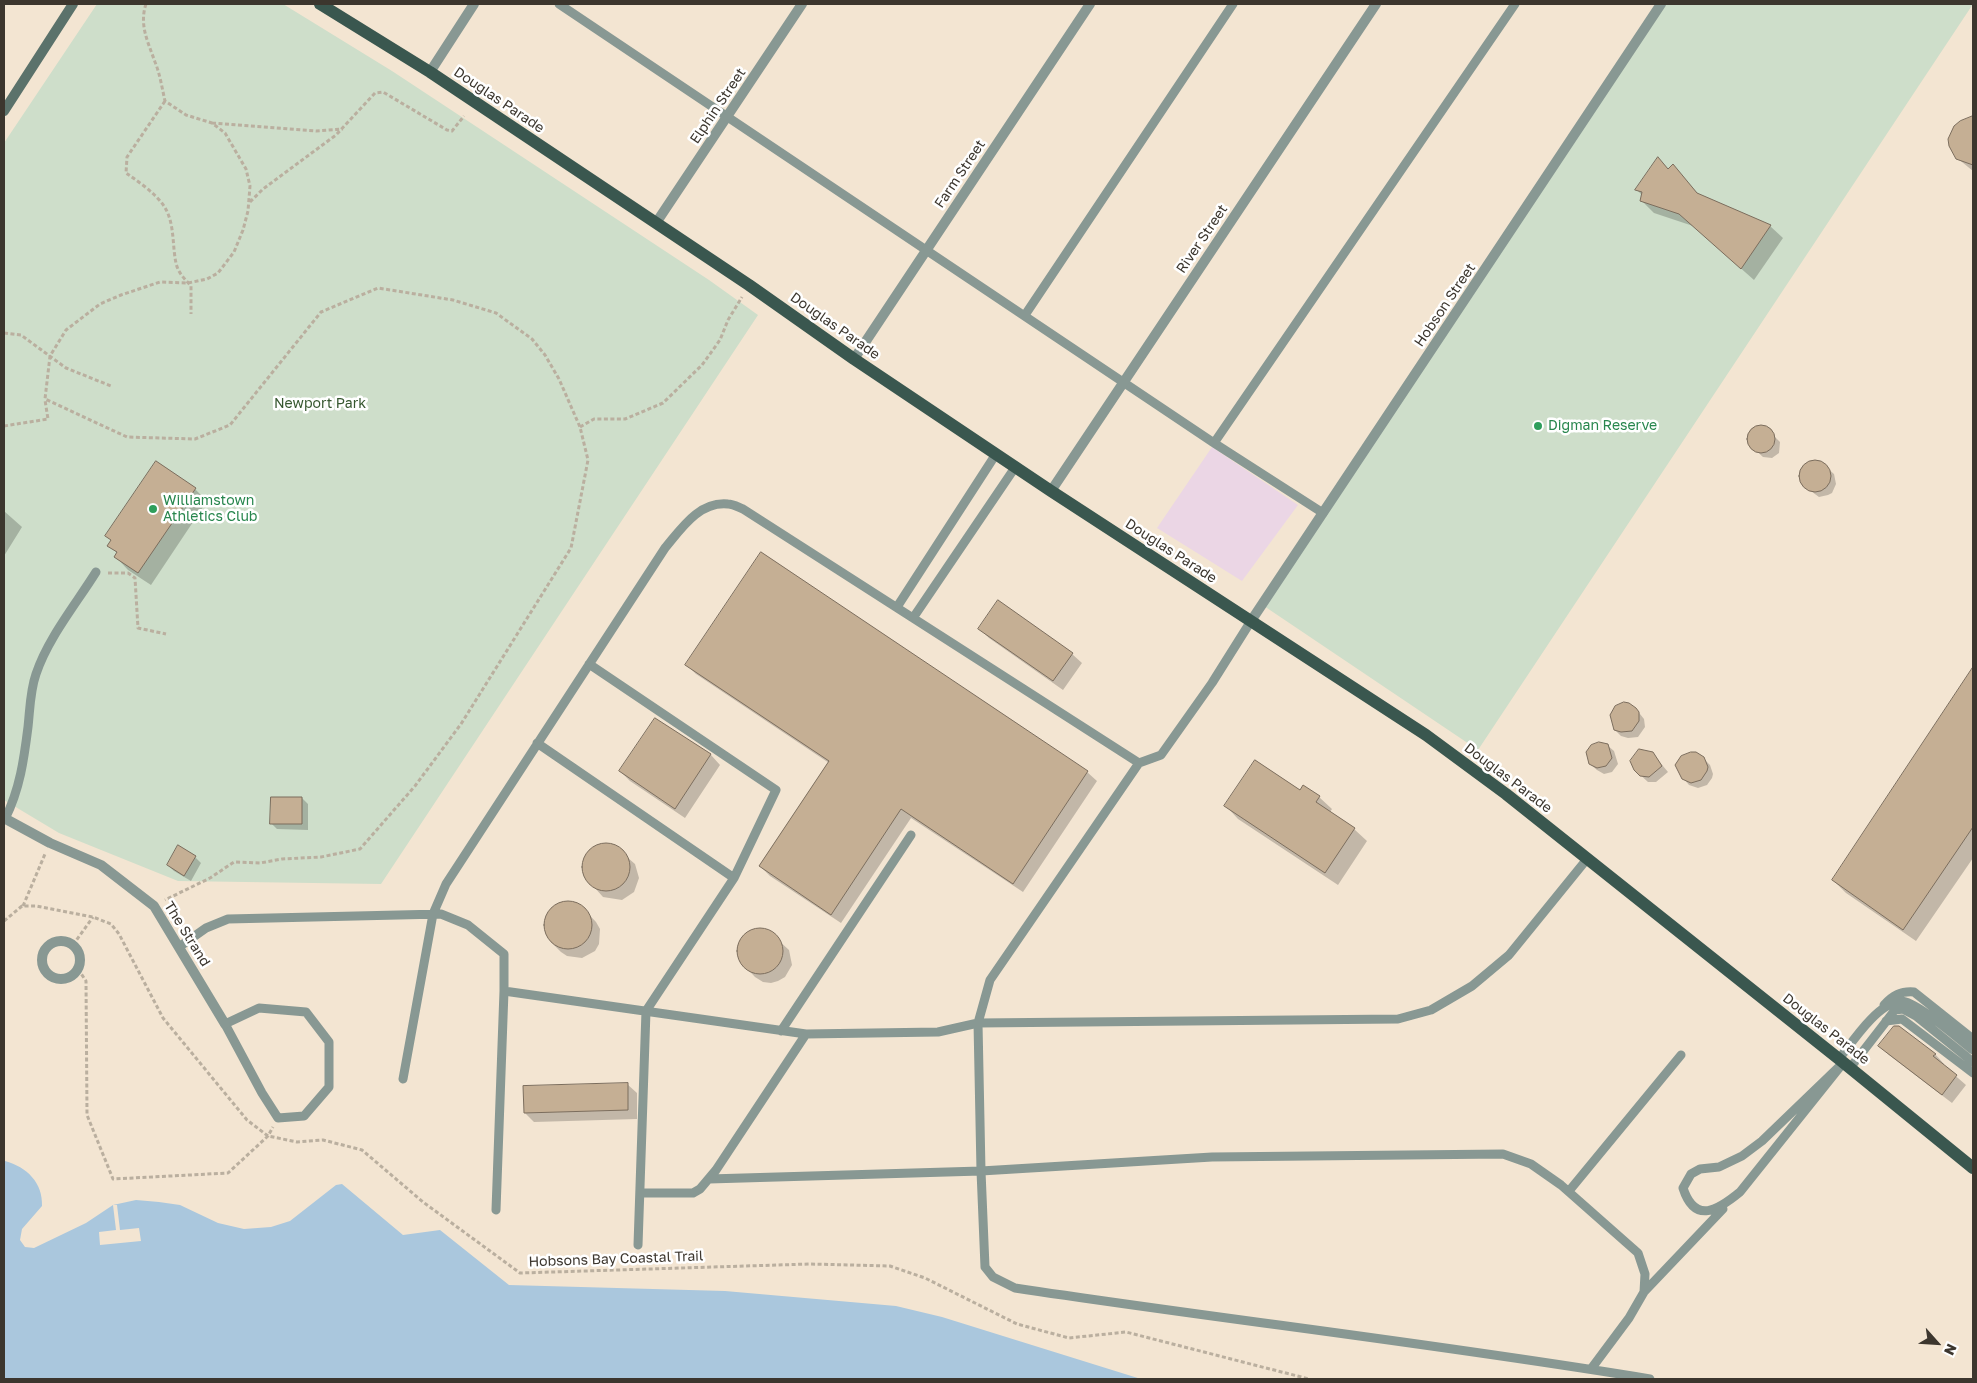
<!DOCTYPE html>
<style>
body{margin:0}
#map{position:relative;width:1977px;height:1383px;overflow:hidden;background:#f3e5d2;font-family:"Golos Text",sans-serif}
canvas{display:block}
.frame{position:absolute;inset:0;border:5px solid #3c362e;pointer-events:none}
.north{position:absolute;left:1912px;top:1318px;width:50px;height:50px;-webkit-text-stroke:4px #fff;paint-order:stroke;rotate:116deg;font-size:14px;font-weight:700;line-height:20px;text-align:center;color:#3c362e}
.north::after{content:'';display:block;margin:auto;width:18px;height:22px;background:#3c362e;clip-path:polygon(50% 0,100% 100%,50% 72%,0 100%)}
</style>
<div id="map">
<canvas width="1977" height="1383"></canvas>
<div class="frame"></div>
<div class="north">N</div>
</div>
<script>
const context = document.querySelector('canvas').getContext('2d');
context.lineJoin = 'round';
function paint(path, color) {
  context.fillStyle = color;
  context.fill(path, 'evenodd');
}
function trace(path, color, width, dash) {
  context.strokeStyle = color;
  context.lineWidth = width;
  context.lineCap = dash ? 'butt' : 'round';
  context.setLineDash(dash || []);
  context.stroke(path);
}
function write(font, color, halo, rows, align = 'center') {
  context.font = font + ' "Golos Text",sans-serif';
  context.lineWidth = 5;
  context.setLineDash([]);
  context.textBaseline = 'middle';
  context.strokeStyle = halo;
  context.fillStyle = color;
  for (const [text, x, y, turn = 0] of rows) {
    context.save();
    context.translate(x, y);
    context.rotate((+turn || 0) * Math.PI / 180);
    context.textAlign = isNaN(turn) ? turn : align;
    if (halo) context.strokeText(text, 0, 0);
    context.fillText(text, 0, 0);
    context.restore();
  }
}
paint(new Path2D(`
 M1212 447 1298 505 1242 581 1157 528Z`), '#ebd6e5');
paint(new Path2D(`
 M97 4H283L392 71 709 280 758 315 381 884 178 881 59 833 4 800V143Z
 M1662 4H1973L1478 750 1261 604Z`), '#cedeca');
paint(new Path2D(`
 M5 1161C27 1167 43 1183 42 1206L22 1229 20 1240 25 1247 34 1248 86 1223 113 1205 136 1200 159 1202 180 1205 218 1223 244 1229 271 1227 290 1221 336 1185 342 1184 403 1235 440 1230 509 1285 725 1291 896 1306 942 1317 1141 1379H4V1162Z`), '#aac7dd');
paint(new Path2D(`
 M113 1205H117L120 1230 139 1228 141 1241 100 1245 99 1232 116 1230Z`), '#f3e5d2');
paint(new Path2D(`
 M1968 119 1973 121V171L1957 158Z
 M1658 159 1669 170 1673 166 1700 196 1770 226 1783 238 1754 280 1693 226 1654 213 1641 200 1642 195 1636 189Z
 M1765 427 1780 442 1779 453 1772 458 1763 457 1750 445 1749 441 1750 433 1757 428Z
 M1819 461 1834 474 1836 484 1832 493 1828 495 1819 497 1804 486 1800 477V472L1805 464 1809 462Z
 M195 489 207 501 151 585 128 570 116 557 118 554 109 545Z
 M4 511 22 527 4 556Z
 M980 629 1072 654 1082 663 1063 690 989 638Z
 M687 665 1087 772 1097 781 1023 892 911 818 841 923 770 876 760 866 829 763 696 674Z
 M1973 670V858L1916 941 1846 893 1833 880Z
 M1636 709 1644 719 1645 727 1638 737 1628 738 1621 736 1615 730Z
 M655 720 711 755 720 765 685 818 630 781 620 771Z
 M1607 745 1614 751 1618 764 1612 772 1604 774 1597 770 1590 764Z
 M1652 753 1668 772 1656 782H1648L1635 770Z
 M1703 758 1710 765 1713 774 1712 778 1707 785 1698 788 1689 785 1683 778Z
 M1300 792 1319 797 1332 809 1330 812 1354 829 1367 841 1338 885 1238 819 1226 806Z
 M302 798 308 804V830L277 829 271 823Z
 M613 845 635 864 639 878 634 892 622 900 603 897 586 878 584 863 591 850 597 846Z
 M195 857 201 863 191 881 174 871 168 865Z
 M566 902 578 903 596 922 600 929 599 944 595 951 582 958 567 956 561 952 551 942 545 928V921L552 908Z
 M759 929 767 930 789 950 792 965 785 977 778 981 771 983 763 982 755 977 740 961 739 946 745 935Z
 M1880 1046 1935 1054 1944 1064 1943 1065 1966 1085 1952 1103 1889 1055Z
 M627 1084 637 1093V1119L534 1122 525 1113Z`), '#0003');
const building = new Path2D(`
 M1973 116V165L1956 159 1949 146 1948 139 1954 126 1960 121Z
 M1658 157 1668 169 1673 164 1697 193 1771 225 1741 269 1679 214 1640 201 1642 192 1635 190Z
 M1747 439a14 14 0 1 1 28 0a14 14 0 1 1-28 0Z
 M1799 476a16 16 0 1 1 32 0a16 16 0 1 1-32 0Z
 M156 461 196 488 138 573 114 557 117 552 107 546 111 540 105 536Z
 M761 552 1088 771 1013 884 901 809 831 915 759 866 829 761 685 665Z
 M998 600 1073 653 1053 681 978 629Z
 M1973 667V827L1903 930 1832 880Z
 M1624 702 1629 703 1636 708 1639 712V721L1632 731 1621 732 1614 730 1610 715 1615 706Z
 M655 718 711 754 675 809 619 771Z
 M1599 742 1608 744 1612 758 1606 766 1597 768 1589 764 1586 752 1591 745Z
 M1639 749 1653 752 1662 766 1649 777 1640 776 1634 770 1630 761Z
 M1691 752H1696L1704 757 1708 767 1707 771 1701 780 1691 783 1682 779 1675 765 1681 756Z
 M1255 760 1300 790 1303 785 1320 796 1316 802 1355 828 1325 873 1224 806Z
 M271 797H302V824H270Z
 M582 867a24 24 0 1 1 48 0a24 24 0 1 1-48 0Z
 M178 845 196 856 184 876 167 865Z
 M544 925a24 24 0 1 1 48 0a24 24 0 1 1-48 0Z
 M737 951a23 23 0 1 1 46 0a23 23 0 1 1-46 0Z
 M1894 1026H1899L1936 1054 1933 1056 1957 1075 1942 1095 1878 1046Z
 M628 1083V1110L524 1113 523 1086Z`);
paint(building, '#c5af94');
trace(building, '#7b6d5d', 1);
trace(new Path2D(`
 M146 4C139 25 148 42 155 62 160 74 162 88 165 101L186 115 212 123 225 133 246 169 250 186 248 211 243 230 234 252 218 273 207 279 188 283 160 282 121 295 100 304 66 330 50 356 45 399 127 437 195 439 230 425 321 312 378 288 453 300 496 313 532 339 545 355 559 379 580 427 588 460 571 548 461 724 415 786 360 849 321 857 282 859 260 863 234 862 210 878 165 900
 M165 101 127 157 126 173C139 182 155 193 164 206 175 223 172 245 176 263 178 273 185 279 191 286V314
 M212 123 316 131 343 129
 M250 202 263 189 336 135 375 93 383 92 447 130 452 131 464 116
 M4 333 21 335 66 368 111 386
 M4 426 48 419 45 400
 M580 427 594 419H625L663 403 702 365 720 340 728 320 742 297
 M108 573H128L135 578 138 628 166 634
 M23 906 45 854
 M4 921 22 906H36L93 917 111 924 119 934 163 1018 247 1120 268 1136 297 1142 323 1140 362 1150 423 1202 520 1273 810 1264 890 1266 925 1278 1017 1324 1069 1338 1126 1332 1309 1379
 M73 945 93 917
 M78 969 86 981 87 1115 113 1179 228 1173 268 1136 273 1127`), '#baaf9f', 3, [4, 2.5]);
trace(new Path2D(`
 M559 4 1214 443 1323 513
 M1025 315 1233 4
 M1214 443 1515 4
 M897 607 996 454
 M913 618 1016 466
 M1251 621 1212 683 1161 755 1139 763 990 980 978 1023 981 1171 985 1267 993 1277 1015 1288C1227 1320 1439 1344 1650 1379
 M589 664 776 790 734 878
 M537 743 734 878 646 1011 638 1245
 M5 819C20 789 24 759 28 727 30 709 30 691 36 674 48 638 76 604 96 572
 M179 947 206 928 228 919 441 914 468 925 504 954V991L806 1034 938 1032 978 1023 1398 1019 1431 1010 1472 986 1509 955 1587 859
 M1884 1005C1893 995 1901 991 1914 992L1973 1039
 M259 1008 306 1012 329 1042V1087L304 1116 278 1118 262 1093 225 1024Z
 M1886 1021 1902 1019 1973 1073
 M781 1031 911 835
 M1839 1059C1853 1041 1877 1004 1900 1001 1914 999 1960 1040 1973 1050
 M1844 1062 1740 1192C1718 1210 1695 1225 1683 1188L1691 1174 1700 1169 1719 1167 1742 1156 1762 1141Z
 M1850 1068 1895 1010 1903 1009 1916 1016 1973 1062
 M403 1079 433 914 446 884 665 548C681 529 699 501 728 504 733 504 738 507 743 509L1139 763
 M709 1179 981 1171 1212 1157 1503 1154 1531 1164 1561 1185 1638 1253 1645 1274 1644 1292 1629 1318 1591 1369
 M1569 1191 1681 1055
 M640 1193H693L700 1189 716 1170 806 1034
 M496 1210 504 991
 M1644 1292 1723 1209`), '#889893', 9);
trace(new Path2D(`
 M430 72 474 4
 M656 223 802 4
 M854 359 1090 4
 M1051 491 1376 4
 M1251 621 1661 4
 M4 818 50 843 101 865 154 906 225 1024
 M42 960a19 19 0 1 1 38 0a19 19 0 1 1-38 0Z`), '#889893', 10);
trace(new Path2D(`
 M4 111 73 4`), '#5b726b', 10);
trace(new Path2D(`
 M320 4 430 72 749 285 854 359 1051 491 1426 735 1506 794 1839 1059 1973 1168`), '#3a574f', 12);
for (const [x, y, r, color] of [
 [1538,426,5,"#2e9e5b"],
 [153,509,5,"#2e9e5b"]
]) {
  const dot = new Path2D();
  dot.arc(x, y, r, 0, 2 * Math.PI);
  context.fillStyle = color;
  context.fill(dot);
  trace(dot, '#fff', 2);
}
write('14px', '#3c362e', '#fff', [
 ["Douglas Parade",499,100,34],
 ["Elphin Street",718,106,-56],
 ["Farm Street",960,174,-56],
 ["River Street",1202,239,-56],
 ["Hobson Street",1445,305,-56],
 ["Douglas Parade",835,326,35],
 ["Douglas Parade",1171,551,33],
 ["Douglas Parade",1508,778,37],
 ["The Strand",187,934,58],
 ["Douglas Parade",1826,1029,38],
 ["Hobsons Bay Coastal Trail",616,1259,-2]
]);
write('14px', '#36572f', '#fff', [
 ["Newport Park",320,404]
]);
write('14px', '#27864d', '#fff', [
 ["Digman Reserve",1548,426],
 ["Williamstown",163,501],
 ["Athletics Club",163,517]
], 'left');
</script>
